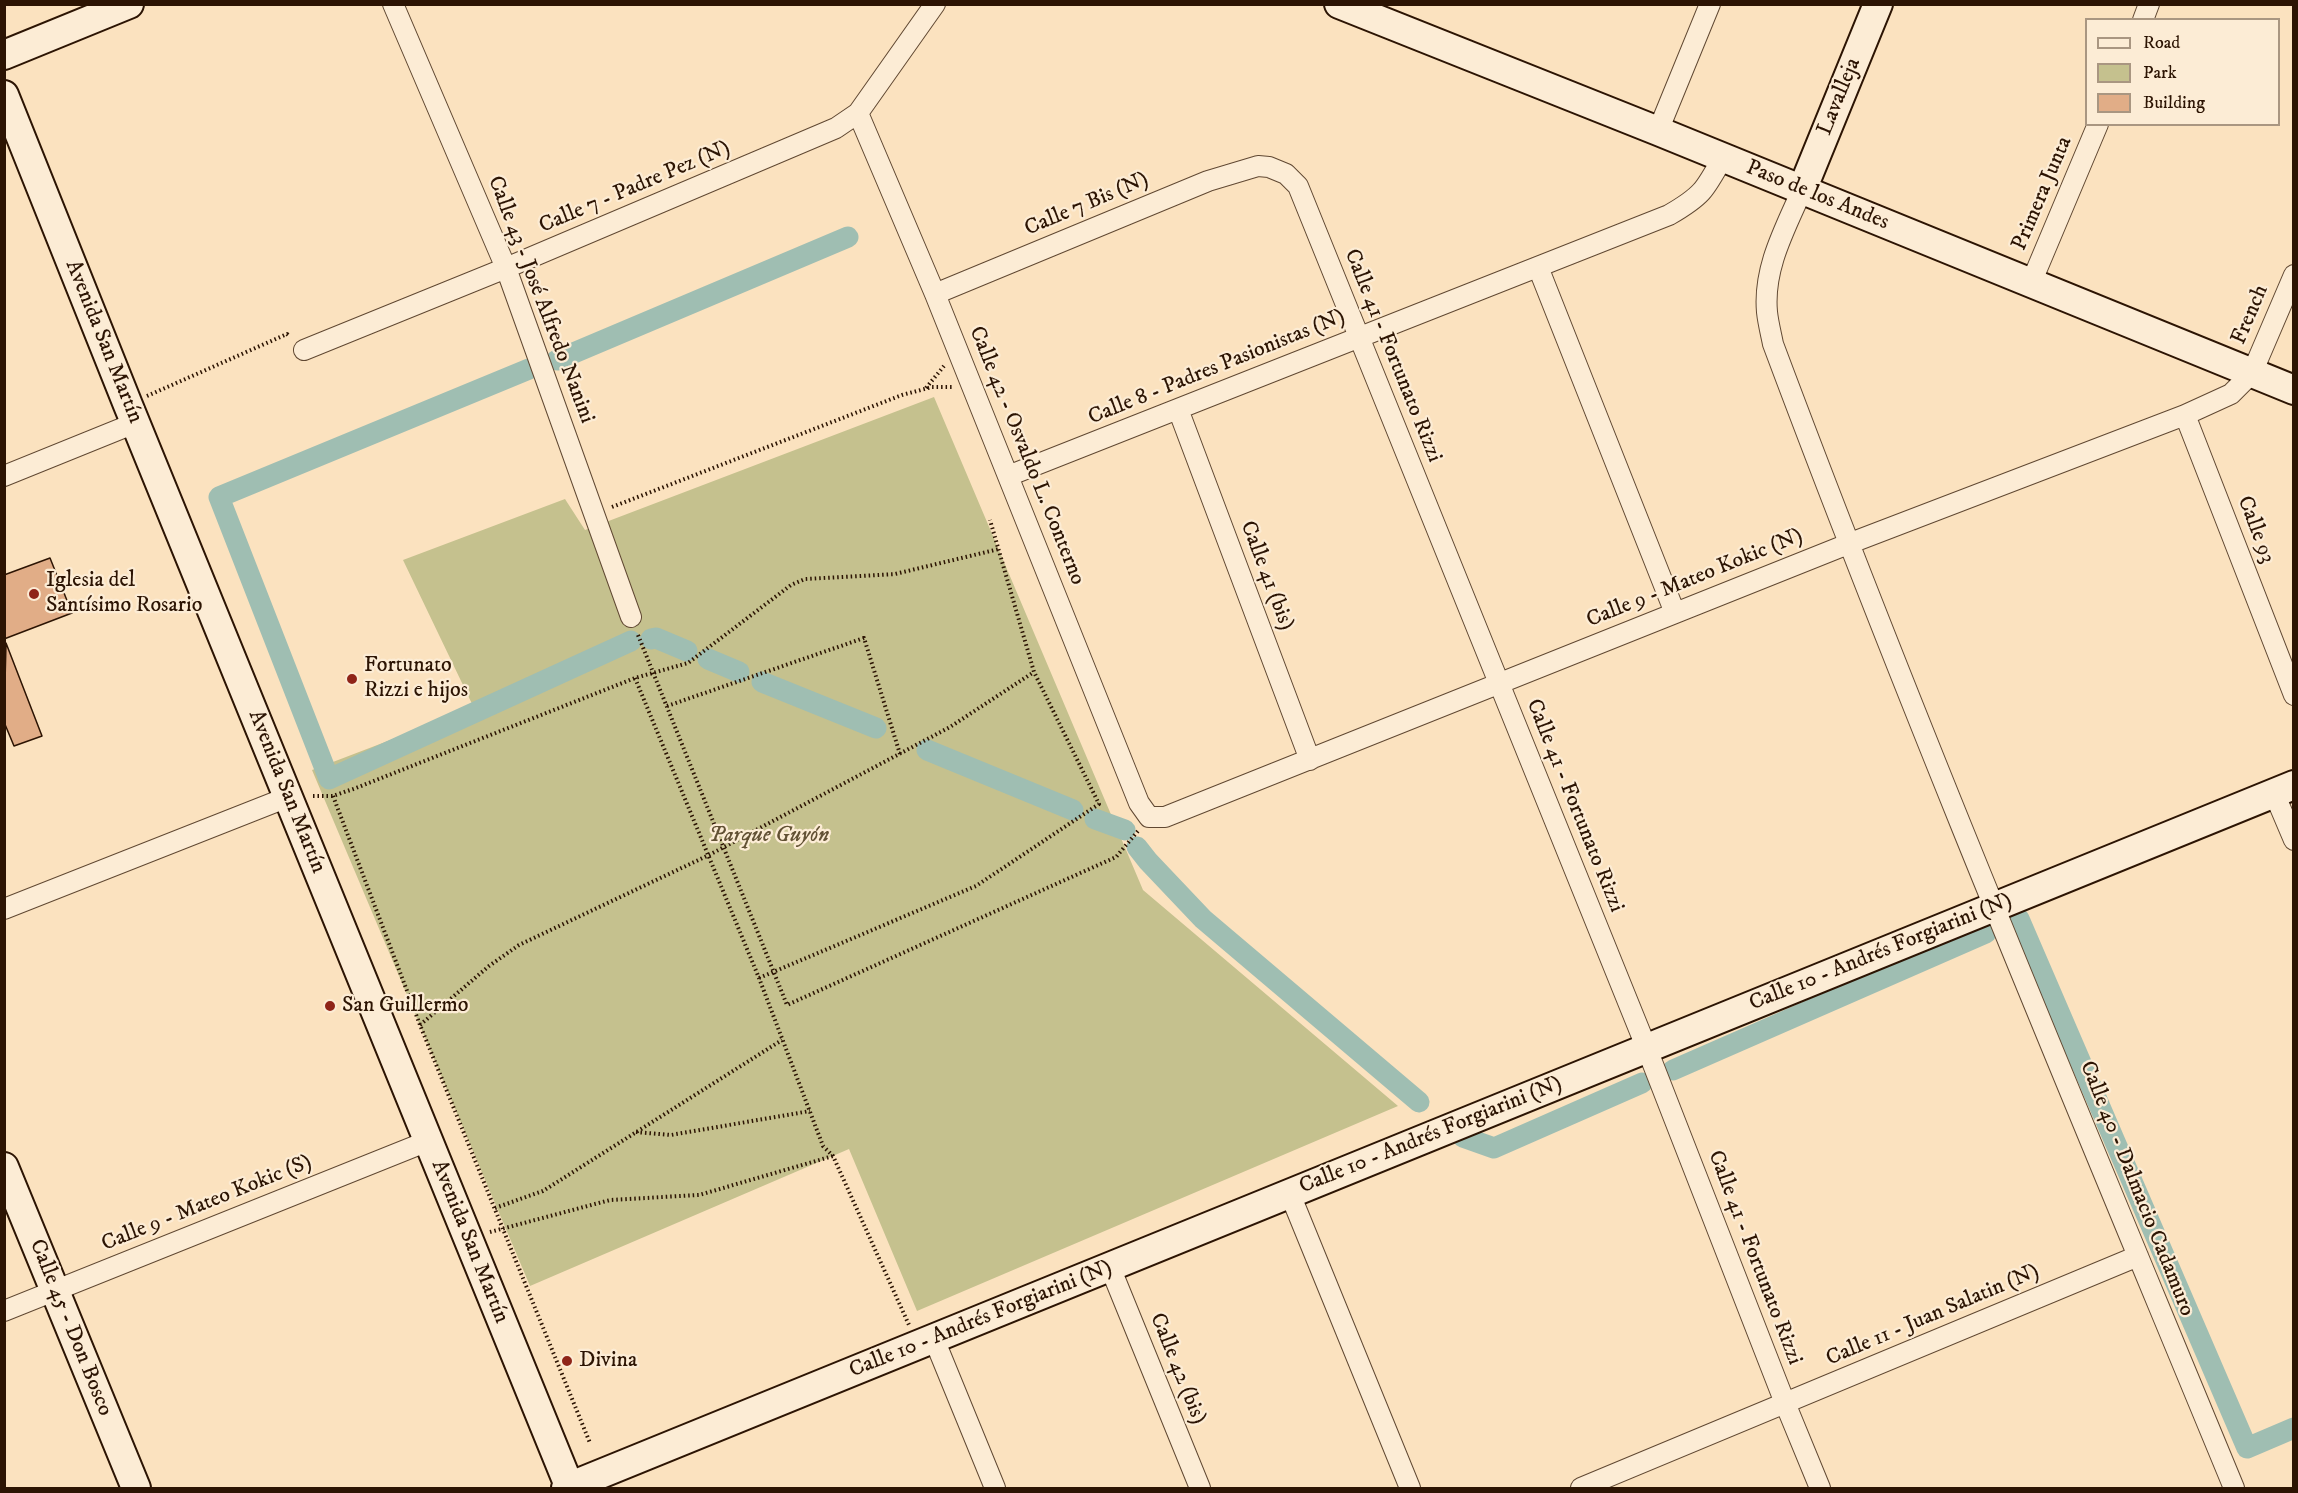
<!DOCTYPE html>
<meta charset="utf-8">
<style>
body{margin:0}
#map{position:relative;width:2298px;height:1493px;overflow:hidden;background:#fbe2bf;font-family:"IM FELL DW Pica",serif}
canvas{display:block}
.frame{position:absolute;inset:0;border:6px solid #2c1403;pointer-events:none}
.legend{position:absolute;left:2085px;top:18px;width:195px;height:108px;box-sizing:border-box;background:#fcecd5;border:2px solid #a99681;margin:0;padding:8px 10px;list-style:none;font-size:18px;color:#2c1403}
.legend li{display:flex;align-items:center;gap:12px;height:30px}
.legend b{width:30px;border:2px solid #a99681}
</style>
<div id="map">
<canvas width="2298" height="1493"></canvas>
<div class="frame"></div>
<ul class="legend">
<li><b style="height:8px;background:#fcecd5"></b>Road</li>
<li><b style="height:16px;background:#c5c18e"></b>Park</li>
<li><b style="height:16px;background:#e1ad87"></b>Building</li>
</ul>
</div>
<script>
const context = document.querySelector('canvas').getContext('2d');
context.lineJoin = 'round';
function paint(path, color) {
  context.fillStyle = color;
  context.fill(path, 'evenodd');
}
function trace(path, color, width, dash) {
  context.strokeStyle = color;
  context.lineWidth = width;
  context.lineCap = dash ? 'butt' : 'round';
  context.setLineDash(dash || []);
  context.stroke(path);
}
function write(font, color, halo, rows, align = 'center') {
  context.font = font + ' "IM FELL DW Pica",serif';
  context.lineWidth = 4.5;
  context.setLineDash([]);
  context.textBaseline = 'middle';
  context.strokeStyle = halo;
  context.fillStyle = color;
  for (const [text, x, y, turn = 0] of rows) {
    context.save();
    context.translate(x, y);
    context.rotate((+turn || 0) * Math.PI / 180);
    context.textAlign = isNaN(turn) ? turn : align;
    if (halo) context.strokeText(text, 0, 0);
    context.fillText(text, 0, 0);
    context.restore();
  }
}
paint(new Path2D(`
 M934 397 1143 890 1398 1106 917 1311 849 1149 530 1286 312 770 474 708 403 560 565 499 585 530Z`), '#c5c18e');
trace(new Path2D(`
 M557 360 848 237
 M529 369 219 497 329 779 631 641
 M651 639 656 638 687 651
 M708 659 739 672
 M762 682 876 728
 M927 750 1073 810
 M1095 819 1125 830
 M1137 847 1148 861 1203 919 1419 1102
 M2016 920 2019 919 2247 1448 2294 1428
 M1673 1070 1986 933
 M1463 1137 1494 1148 1642 1083`), '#9fbeb2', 21);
const building = new Path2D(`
 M50 558 72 613 4 639V575Z
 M6 643 42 736 14 746 4 722Z`);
paint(building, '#e1ad87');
trace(building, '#2c1403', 1.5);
const street = new Path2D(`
 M393 4 506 268 631 617
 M2143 20 2149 4
 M858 113 935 294 1139 803 1149 817H1165L1848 544 2185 415 2231 394 2252 373 2294 275
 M1658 131 1710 4
 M1802 190C1785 229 1763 268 1767 312 1768 322 1771 334 1773 344 1917 729 2077 1108 2234 1488
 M1538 267 1675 613
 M2031 283 2098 124
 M935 294 1208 181 1258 166 1269 167 1286 174 1298 186 1647 1049 1785 1403 1820 1488
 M304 350 506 268 836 128 858 113 935 4
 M1178 409 1310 760
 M2185 415 2294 695
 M4 476 135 423
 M1008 476 1669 215C1702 196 1705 190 1723 157
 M2274 793 2294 840
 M4 909 288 797
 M1290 1194 1410 1488
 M1110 1267 1200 1488
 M4 1311 428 1141
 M934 1339 995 1488
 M1581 1488 2138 1256`);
const secondary = new Path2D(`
 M1339 4 1658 131 2294 390
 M4 55 129 4
 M4 95 128 405 570 1488
 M1802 190 1878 4
 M4 1167 136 1488
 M566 1488 2294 785`);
trace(street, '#604832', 22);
trace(secondary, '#2c1403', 32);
trace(new Path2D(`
 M926 388 944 366
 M147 396 287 334 290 337
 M612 507 902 395 932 387H954
 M638 635 787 1005 1116 857 1138 831
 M635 678 759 978 823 1146 833 1156 909 1325
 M667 706 864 638 900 754
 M313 796H333L356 788 635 678 688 663 791 585 805 579 895 574 999 549
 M333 796 420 1025 590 1443
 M759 978 976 886 1099 804 1034 672 990 520
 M420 1025 489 966 519 945 709 855 950 727 1034 672
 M636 1132 671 1135 810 1111
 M495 1208 543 1191 782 1040
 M490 1232 610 1200 699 1195 833 1156`), '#2c1403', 4, [1.5, 3]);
trace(street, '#fcecd5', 20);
trace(secondary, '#fcecd5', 28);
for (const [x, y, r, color] of [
 [34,594,6,"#8f2418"],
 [352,679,6,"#8f2418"],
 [330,1006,6,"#8f2418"],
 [567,1361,6,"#8f2418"]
]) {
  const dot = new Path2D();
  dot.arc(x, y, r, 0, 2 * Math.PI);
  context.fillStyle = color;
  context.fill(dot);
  trace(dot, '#fcecd5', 2);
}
write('22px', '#2c1403', '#fcecd5', [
 ["Lavalleja",1840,97,-68],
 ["Calle 7 - Padre Pez (N)",635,188,-23],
 ["Primera Junta",2043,194,-67],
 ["Paso de los Andes",1817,196,22],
 ["Calle 7 Bis (N)",1087,205,-23],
 ["Calle 43 - José Alfredo Nanini",540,300,69],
 ["French",2251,315,-67],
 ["Avenida San Martín",103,342,68],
 ["Calle 41 - Fortunato Rizzi",1392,356,68],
 ["Calle 8 - Padres Pasionistas (N)",1217,368,-22],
 ["Calle 42 - Osvaldo L. Conterno",1026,456,68],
 ["Calle 93",2255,530,69],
 ["Calle 41 (bis)",1266,576,69],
 ["Calle 9 - Mateo Kokic (N)",1695,579,-22],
 ["Avenida San Martín",286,792,68],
 ["Calle 41 - Fortunato Rizzi",1574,806,68],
 ["Calle 10 - Andrés Forgiarini (N)",1881,953,-22],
 ["Calle 10 - Andrés Forgiarini (N)",1431,1136,-22],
 ["Calle 40 - Dalmacio Cadamuro",2136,1189,68],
 ["Calle 9 - Mateo Kokic (S)",207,1204,-22],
 ["Avenida San Martín",469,1242,68],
 ["Calle 41 - Fortunato Rizzi",1754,1258,69],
 ["Calle 11 - Juan Salatin (N)",1933,1316,-23],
 ["Calle 10 - Andrés Forgiarini (N)",981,1320,-22],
 ["Calle 45 - Don Bosco",70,1328,68],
 ["Calle 42 (bis)",1177,1369,68]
]);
write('22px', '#2c1403', '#fcecd5', [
 ["Iglesia del",46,581],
 ["Santísimo Rosario",46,606],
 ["Fortunato",364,666],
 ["Rizzi e hijos",364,691],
 ["San Guillermo",342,1006],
 ["Divina",579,1361]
], 'left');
write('italic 22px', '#625134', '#fcecd5', [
 ["Parque Guyón",769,836]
]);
</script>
